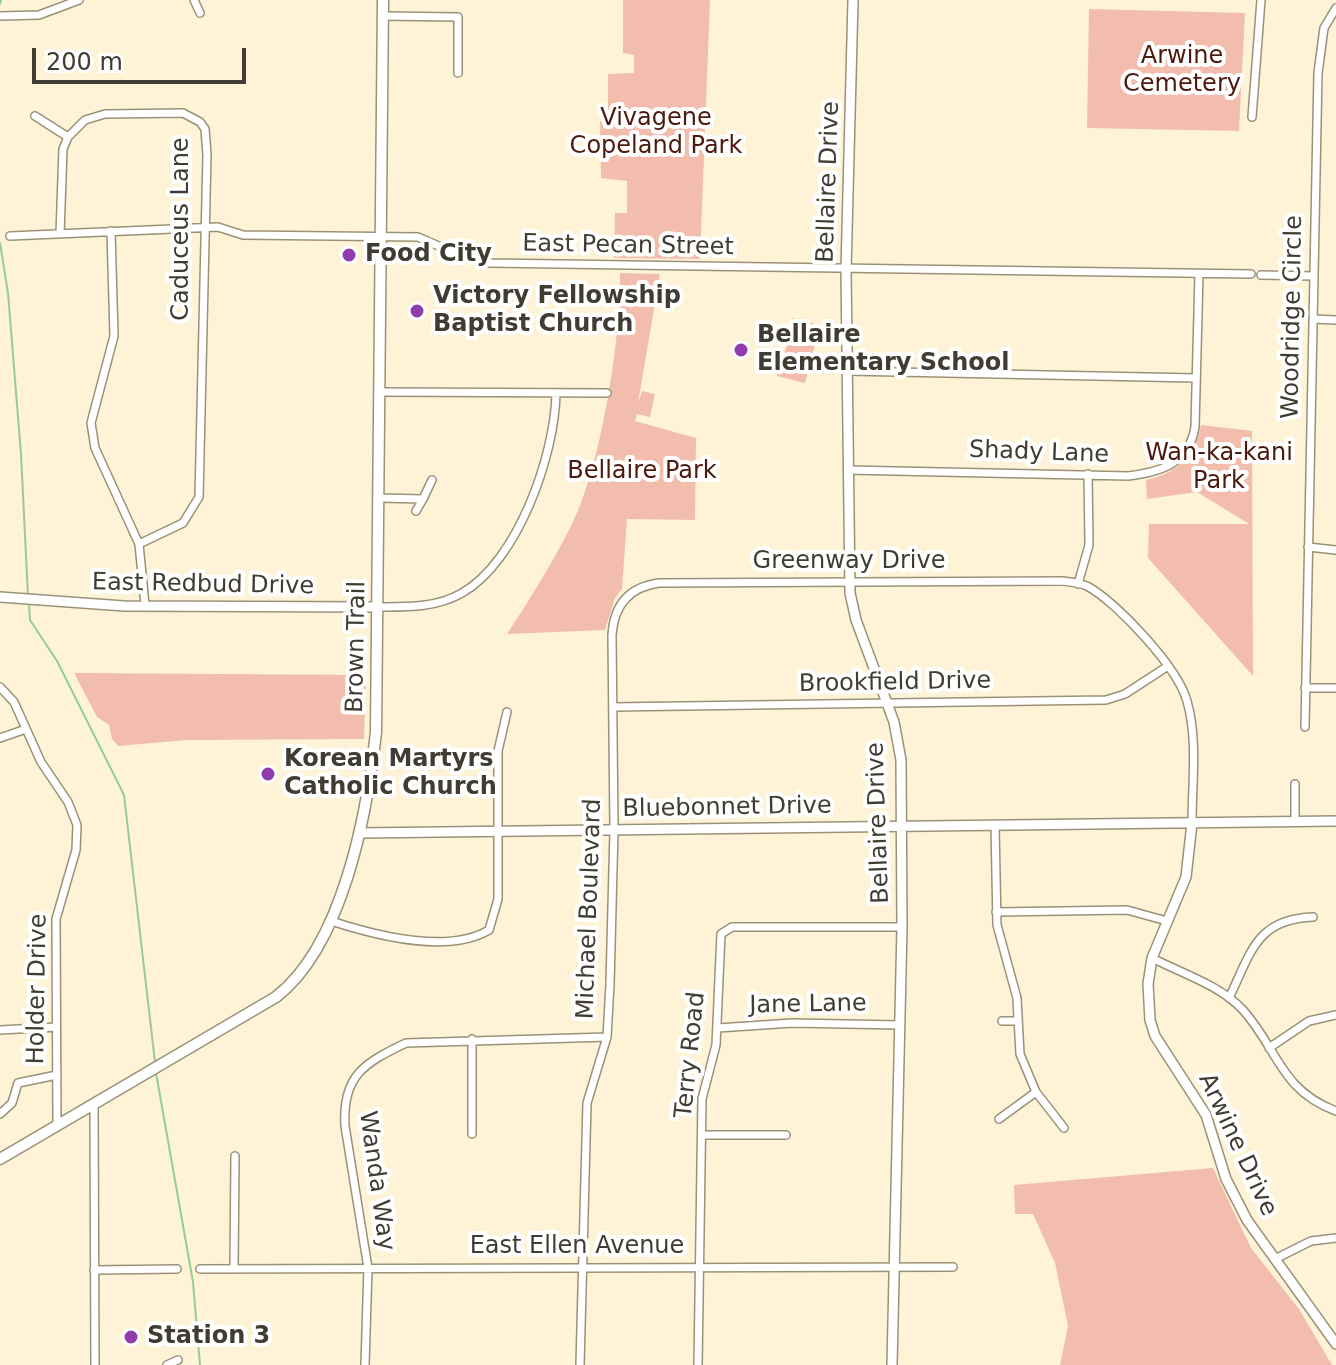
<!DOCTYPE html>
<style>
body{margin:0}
#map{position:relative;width:1336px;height:1365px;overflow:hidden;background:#fef3d7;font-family:"DejaVu Sans",sans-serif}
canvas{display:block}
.scale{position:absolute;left:32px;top:48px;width:214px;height:36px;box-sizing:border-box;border:4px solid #403c31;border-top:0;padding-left:10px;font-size:24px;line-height:28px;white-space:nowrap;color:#403c31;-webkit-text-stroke:6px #fff;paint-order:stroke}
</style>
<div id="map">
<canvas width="1336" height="1365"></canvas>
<div class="scale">200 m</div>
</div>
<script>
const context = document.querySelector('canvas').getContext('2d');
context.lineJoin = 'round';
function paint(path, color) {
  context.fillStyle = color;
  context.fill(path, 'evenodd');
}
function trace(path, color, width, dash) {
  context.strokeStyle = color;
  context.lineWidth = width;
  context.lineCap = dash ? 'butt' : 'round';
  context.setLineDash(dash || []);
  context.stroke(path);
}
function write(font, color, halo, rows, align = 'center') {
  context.font = font + ' "DejaVu Sans",sans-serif';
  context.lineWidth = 8;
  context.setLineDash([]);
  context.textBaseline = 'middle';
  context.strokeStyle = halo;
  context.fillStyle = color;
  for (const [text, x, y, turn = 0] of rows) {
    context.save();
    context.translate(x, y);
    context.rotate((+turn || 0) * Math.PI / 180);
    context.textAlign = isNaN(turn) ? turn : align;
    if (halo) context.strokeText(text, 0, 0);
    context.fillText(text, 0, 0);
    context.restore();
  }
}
paint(new Path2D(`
 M623 0H710L700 259 614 258 615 213H627V181L601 178 600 121 608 120V74L634 73V55L623 53Z
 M1089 9 1245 13 1239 131 1087 128Z
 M620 273 660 274 638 403 642 391 655 394 650 417 637 414 635 421 696 438 695 520 627 519 622 589 615 598 605 630 507 634C530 599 553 562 572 524 601 466 621 338 620 273Z
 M792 318 820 325 805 383 777 376 791 332Z
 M1201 425 1252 431 1253 676 1148 558 1149 524H1249L1197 492 1147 499 1146 480C1178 473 1194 457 1201 425Z
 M74 673 366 675 364 739 187 740 118 746 112 739 109 725 97 717Z
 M1213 1168 1251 1248 1299 1309 1332 1365H1060L1068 1326 1055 1263 1033 1214H1015L1014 1185Z`), '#f3bdae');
trace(new Path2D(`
 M0 4 1 0
 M0 243 8 293 21 454 28 596
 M29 603 30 620 57 661 124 795 155 1062
 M156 1073 193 1282 200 1365`), '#94ce8f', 2);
const minor = new Path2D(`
 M194 0 200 13
 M0 16 39 15 79 0
 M382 16 458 17V73
 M35 116 68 137
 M1252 117 1261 0
 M111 231 114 336 91 423 95 448 139 544 145 605
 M60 234 63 149 68 137 85 120 105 114 183 113 200 122 205 129 207 155 199 497 183 523 139 544
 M10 236 218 227 243 235 418 237 466 258 490 263 1251 274
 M1261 275 1314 276
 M1313 319 1336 320
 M847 371 1196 378
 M379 392 607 393
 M848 470 1128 476C1162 472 1189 463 1195 427L1199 274
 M379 498 423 499 432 480
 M416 511 423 499
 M1308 547 1336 550
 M1078 584 1089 545 1088 474
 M378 607C407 607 436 608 462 593 518 561 555 455 556 393
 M0 687 14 702 41 762 68 802 77 825 76 850 56 919 57 1125
 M1305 688H1336
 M613 707 1106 700 1125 694 1168 666
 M1305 727 1318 73 1324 28 1336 8
 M0 738 26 729
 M1295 822V784
 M995 825 997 925 1017 998 1020 1054 1036 1092 1064 1128
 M996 912 1127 910 1167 921
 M331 921C374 935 447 955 489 930L498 899V751L507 712
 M1152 958C1181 973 1220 985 1243 1010 1278 1049 1280 1090 1336 1111
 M1229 998C1251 953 1256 919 1313 917
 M1002 1021H1018
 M718 1028 792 1023 900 1025
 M0 1030 56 1027
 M472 1039V1134
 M1269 1048 1309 1021 1336 1015
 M94 1103 95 1365
 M0 1114 12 1103 18 1083 57 1075
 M999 1119 1036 1092
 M703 1135H786
 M1275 1259 1311 1241 1336 1238
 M200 1269 953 1267
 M234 1269 235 1156
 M94 1270 177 1269
 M167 1365 178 1360
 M365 1365 368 1268 345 1126C342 1076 364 1063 406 1043L607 1037
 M580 1365 587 1103 607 1037 610 984 614 830 612 635C614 605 629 587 659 583L1063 581C1071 582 1080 583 1087 586 1117 602 1178 668 1187 701 1198 739 1192 784 1192 823
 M698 1365 702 1099 716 1045 721 934 732 927H902`);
const tertiary = new Path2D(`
 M853 0 846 270 850 593 856 620 894 722 901 760 902 927 892 1365
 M0 597 124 606 378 607
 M1192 823 1186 877 1152 958 1148 984 1150 1020 1155 1036 1206 1115 1226 1179 1247 1220 1336 1344
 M359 833 1336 821`);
const secondary = new Path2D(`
 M0 1159 276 997C343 945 367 814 376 732L383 0`);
trace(minor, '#9b9178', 10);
trace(tertiary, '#9b9178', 12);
trace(secondary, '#9b9178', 13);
trace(minor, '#fff', 7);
trace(tertiary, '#fff', 9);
trace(secondary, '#fff', 10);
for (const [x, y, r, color] of [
 [349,255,8,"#8f3dad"],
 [417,311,8,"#8f3dad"],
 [741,350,8,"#8f3dad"],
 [268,774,8,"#8f3dad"],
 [131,1337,8,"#8f3dad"]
]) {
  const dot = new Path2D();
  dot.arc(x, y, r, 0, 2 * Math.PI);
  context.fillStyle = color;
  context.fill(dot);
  trace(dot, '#fff', 3);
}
write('24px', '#4c190c', '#fff', [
 ["Arwine",1182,57],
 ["Cemetery",1182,85],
 ["Vivagene",656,119],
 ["Copeland Park",656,147],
 ["Wan-ka-kani",1219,454],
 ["Park",1219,482],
 ["Bellaire Park",642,472]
]);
write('24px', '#403c31', '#fff', [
 ["Bellaire Drive",829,182,-88],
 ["Caduceus Lane",182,229,-90],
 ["East Pecan Street",628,246,1],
 ["Woodridge Circle",1293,317,-89],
 ["Shady Lane",1039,453,2],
 ["Greenway Drive",849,562],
 ["East Redbud Drive",203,585,1],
 ["Brown Trail",357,647,-89],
 ["Brookfield Drive",895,683,-1],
 ["Bluebonnet Drive",727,808,-1],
 ["Bellaire Drive",879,823,-92],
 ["Michael Boulevard",590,909,-88],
 ["Holder Drive",38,989,-89],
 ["Jane Lane",808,1005,-1],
 ["Terry Road",691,1055,-84],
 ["Arwine Drive",1237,1145,65],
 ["Wanda Way",376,1181,82],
 ["East Ellen Avenue",577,1247]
]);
write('bold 24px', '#403c31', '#fff', [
 ["Food City",365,255],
 ["Victory Fellowship",433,297],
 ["Baptist Church",433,325],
 ["Bellaire",757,336],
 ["Elementary School",757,364],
 ["Korean Martyrs",284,760],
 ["Catholic Church",284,788],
 ["Station 3",147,1337]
], 'left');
</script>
